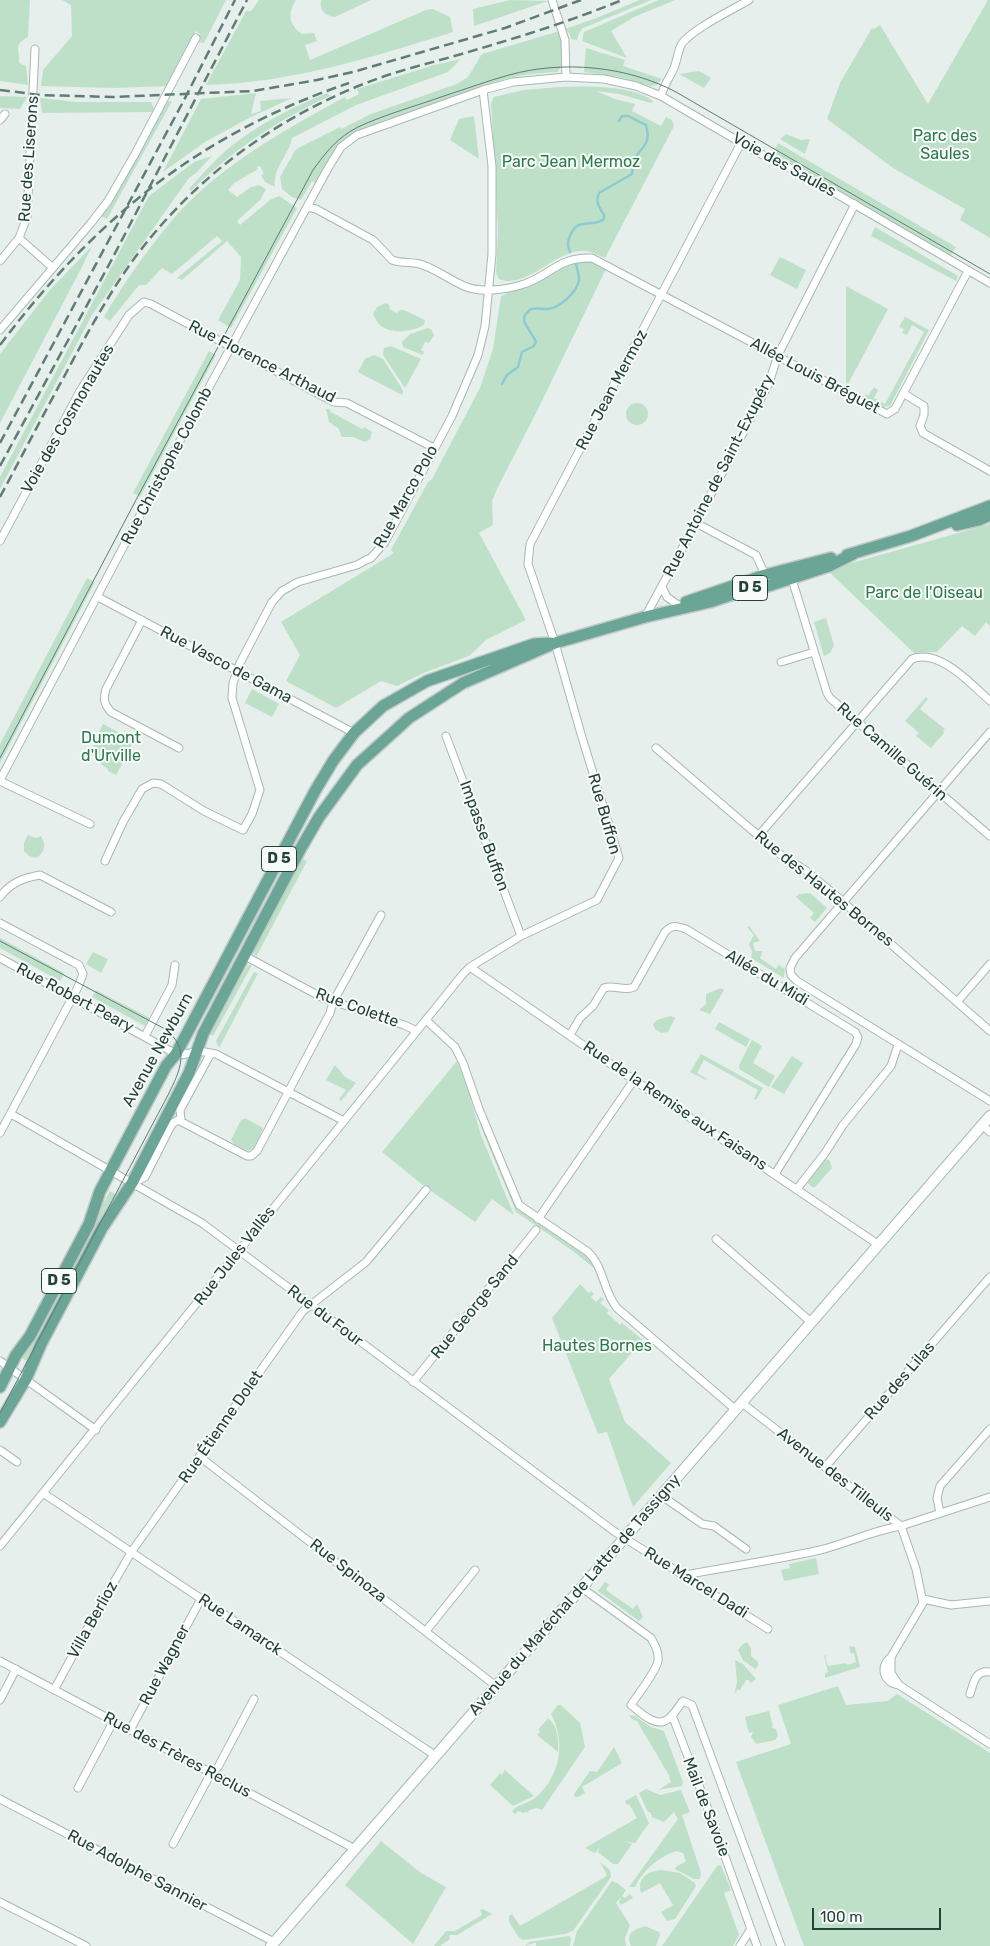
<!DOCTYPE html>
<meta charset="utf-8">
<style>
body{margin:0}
#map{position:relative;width:990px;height:1946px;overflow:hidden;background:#e6efeb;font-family:Rubik,sans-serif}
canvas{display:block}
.scale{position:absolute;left:812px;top:1908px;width:129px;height:22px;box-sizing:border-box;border:2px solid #24423a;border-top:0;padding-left:6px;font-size:15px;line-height:18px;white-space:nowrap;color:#24423a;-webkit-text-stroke:4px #f7fbf9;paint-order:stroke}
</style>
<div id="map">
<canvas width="990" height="1946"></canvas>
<div class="scale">100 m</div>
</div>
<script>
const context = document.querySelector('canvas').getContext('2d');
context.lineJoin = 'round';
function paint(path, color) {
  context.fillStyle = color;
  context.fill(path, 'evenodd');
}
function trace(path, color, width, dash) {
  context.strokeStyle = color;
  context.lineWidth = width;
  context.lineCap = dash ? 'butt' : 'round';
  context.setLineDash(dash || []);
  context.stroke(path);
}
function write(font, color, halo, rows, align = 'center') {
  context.font = font + ' Rubik,sans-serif';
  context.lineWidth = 4;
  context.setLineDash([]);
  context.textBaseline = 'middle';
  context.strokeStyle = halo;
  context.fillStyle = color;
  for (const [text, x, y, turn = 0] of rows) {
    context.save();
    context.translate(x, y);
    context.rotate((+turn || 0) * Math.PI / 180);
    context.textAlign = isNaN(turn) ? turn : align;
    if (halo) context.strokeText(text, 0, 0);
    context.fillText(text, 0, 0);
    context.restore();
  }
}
paint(new Path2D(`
 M0 0H30L28 37C13 45 20 48 19 63L26 66 28 85 0 81Z
 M62 0H226L204 43 198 42 200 34 196 31 168 86 114 88 41 86 43 70 72 36 71 5Z
 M259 0H296C287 13 289 25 302 34L314 33 317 41 305 45 310 60 426 10 433 9 450 17 453 32C373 57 291 83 206 85L246 11H251Z
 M321 0H371L335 17C325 16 319 10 321 0Z
 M510 0 548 1 474 26 473 9Z
 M640 0H651L583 28 579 33 577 40 571 39 569 33 565 29 594 19Z
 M659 0H675L634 17 611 31 627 58 582 41 584 32Z
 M988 0H990V238L960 220 965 209 893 168 827 119 840 83 872 28 874 29 880 25 928 104Z
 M560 31C563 42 567 64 557 72L530 74 509 78 366 127C337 140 331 156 316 183L312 181 301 200 292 197 282 189 280 177 296 149 340 127 341 129 371 114 457 84 468 77 482 54Z
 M586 48 625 60 623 66 662 79 657 85 650 86 619 77 584 72Z
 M461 59 448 72 356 105 292 138C289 155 272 169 275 187L265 182 261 175 264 174 260 166 257 167 258 169 234 183 228 190 237 197 251 187 259 185 266 189 260 200 237 221 240 225 270 200 279 196 297 208 231 328 218 320 240 280 241 257 227 241 182 280 177 278 222 241 217 236 172 274 162 268 146 285H139L110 321 104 317C123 284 145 253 169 224 214 169 284 130 345 97L347 100 359 94 357 89 434 65Z
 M699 71 711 78 704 88 679 74Z
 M559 87C584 86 635 85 654 102L651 103 619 94 596 91 615 99 635 104 632 111 661 126 666 117 672 120 674 126 605 258C600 256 593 252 587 251 556 248 526 291 499 279L496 273 498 229 491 103 494 97 524 90Z
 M256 93 251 114 261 111 260 101 292 98 249 118 205 142 163 172 201 99Z
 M327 93 330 96C278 120 231 151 191 191L189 189C199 178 209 166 221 155 252 127 289 109 327 93Z
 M0 96 27 97 20 109 0 108Z
 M40 98 77 102H151L156 112 42 113Z
 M166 101H172L107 219 101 216Z
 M474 116 479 159 450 140 459 119Z
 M786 134 801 140 810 139 805 154 780 139Z
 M778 143 956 247 950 256 803 169 776 158 772 155Z
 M212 156 196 173 189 178 92 315 0 489V477L149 196 194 162Z
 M875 227 958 276 956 281 871 236Z
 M92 246 81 269 0 423V354L49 291Z
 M780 257 806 270 797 289 770 275Z
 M588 261 606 269 538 409 497 489 492 501 493 525 479 533 526 620 486 640 469 656 426 672 397 686 381 681 336 708 286 681 300 655 281 622 394 553 391 550 428 482 432 479 480 388 493 349 501 296 506 294V291C513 290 520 290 526 288 550 280 559 263 588 261Z
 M846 286 888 309 848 384 846 383Z
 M386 303 390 306 389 309 397 313 400 310H404L425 320 424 325C413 332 389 335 379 324 376 321 375 317 373 314L377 307Z
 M905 317 929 330 890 406 883 407 864 397 866 394 868 396 874 387 878 390 874 398 885 404 924 332 912 325 907 335 902 333 904 329 899 327Z
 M428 328 431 329 434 335 429 343 425 342 421 350 424 352 423 355 403 347 402 342 410 334Z
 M391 346 421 359 405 388 383 355 384 348Z
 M209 351 216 355 140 497 133 493Z
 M374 355 383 359 401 387 403 392 402 395 358 372 365 359Z
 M626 414a11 11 0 1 1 22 0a11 11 0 1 1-22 0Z
 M326 409H329L331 412 362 429 364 427 372 432 370 439 365 442 353 437H342L338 428 329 422Z
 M990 524V626L986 622 975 636 962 626 937 652 914 653 827 570Z
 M87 578 95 582 0 763V744Z
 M826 618 834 645 830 653 824 656 814 622Z
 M252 689 279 704 272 717 245 703Z
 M926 697 928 699 920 709 945 729 943 731 944 733 931 748 916 736 919 733 905 721Z
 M103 724 134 741 116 775 108 771V769C87 755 92 744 103 724Z
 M28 835 36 838 41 836C46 845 46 852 36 858L29 856 24 851V843Z
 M302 859 307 861 256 957 253 952Z
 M810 893 827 908 815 922 810 918 814 913 796 897 799 894Z
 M749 926 760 941 753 943 755 951H763L760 958 776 969 779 965 785 969 784 978 751 958 752 952 749 944 754 935 747 927Z
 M0 938 64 973 60 981 0 948Z
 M93 952 108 959 101 973 86 964Z
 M248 965H252L213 1036 208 1033Z
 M254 972 258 974 256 977 219 1048 216 1041Z
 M721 988 724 990 710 1014 699 1010 706 1004V994Z
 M96 990 150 1018 145 1026 92 997Z
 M671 1016 675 1018 668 1032 661 1033 655 1029 653 1024 657 1020Z
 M719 1022 750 1039 746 1047 715 1029Z
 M752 1040 762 1046 753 1063 775 1076 769 1087 739 1069V1065Z
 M701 1054 763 1088 756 1100 754 1099 758 1090 704 1060 697 1073 707 1079 706 1080 690 1072Z
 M792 1056 803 1063 784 1094 771 1087Z
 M457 1061 468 1090 481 1135 514 1215 492 1199 475 1222 424 1186 382 1152Z
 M335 1065 345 1077 356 1083 341 1101 339 1099 346 1090 326 1080Z
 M245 1118 263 1128 255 1147 248 1151 234 1144 231 1140 241 1120Z
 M482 1123 517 1209 587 1255 597 1268 595 1269 573 1251 516 1212 484 1135 480 1124Z
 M826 1159 830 1161 832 1168 815 1187H812L806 1182 822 1160Z
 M110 1191 117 1195 29 1362 21 1358Z
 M580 1284 589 1293 591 1291 594 1294 591 1297 596 1302 601 1297 604 1299 600 1303 609 1310 607 1313 620 1325 622 1323 643 1340 609 1379 625 1422 671 1463 633 1507 607 1432 598 1434 552 1318Z
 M816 1558 819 1574 784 1581 781 1570 790 1568 789 1564Z
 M605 1582 609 1584 606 1590 633 1609 637 1604 643 1617 639 1621 598 1591Z
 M747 1642 751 1648V1656L758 1662V1666L755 1669 743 1660 738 1650 743 1644Z
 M849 1646 855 1647 860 1667 825 1678V1674L828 1672 824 1656 827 1655 825 1657 828 1666 846 1663 847 1665 856 1662 854 1653 851 1654Z
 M735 1660 743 1664 756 1679 751 1683 749 1680H746L740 1690H737L734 1695 737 1682Z
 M838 1686 846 1705 888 1701 897 1694 990 1753V1946H804L736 1762 791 1744 778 1705Z
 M558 1705H561L580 1723 585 1747 542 1810 536 1808 528 1811 529 1813 526 1812 523 1813 518 1811 515 1814 512 1811C518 1804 527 1804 535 1798 561 1776 566 1741 551 1714Z
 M769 1711 773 1726 771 1727 776 1729 778 1736 775 1740 756 1744 751 1737 753 1732 749 1733 745 1717Z
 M629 1715 635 1716 651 1727 664 1731 683 1782 682 1786 658 1790 671 1782 669 1778 670 1777 637 1721 632 1719Z
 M548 1718C558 1726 559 1740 558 1752L537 1735 540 1731 538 1730Z
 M614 1747 622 1763 582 1787 585 1793 578 1797H575L574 1794 590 1771 597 1772Z
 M505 1769 506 1771 534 1796 513 1806 490 1785 500 1773 502 1775Z
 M646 1789 660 1795 681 1790 690 1812 682 1815 701 1873 700 1879H694L675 1869 676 1867 686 1861 683 1853 676 1851C657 1858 643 1870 635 1887H629L678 1819 674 1812 664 1822 652 1817 650 1812H648L639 1793Z
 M636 1795 649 1823 635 1843 623 1841 632 1844 618 1864H613L598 1852 600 1847 595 1853 585 1848 637 1818 629 1804 627 1805 625 1801Z
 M381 1841 421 1873 446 1887 413 1944 345 1885Z
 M600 1862 610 1870 611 1877 573 1931 565 1934 523 1940 519 1938 509 1922V1916L512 1914 520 1926 605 1877 607 1875Z
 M721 1865 731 1890 724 1893 739 1935 733 1946H662L717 1866Z
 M662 1870 680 1873 695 1883 696 1886 675 1919 667 1921 661 1912 673 1905 660 1883 641 1893C637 1878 647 1871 662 1870Z
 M612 1881 617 1883 626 1890 622 1896 625 1898 630 1894 633 1898 621 1905 619 1902 622 1896 616 1903 630 1925 625 1938 626 1946H573L577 1931Z
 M483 1909 492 1914 457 1935H449L450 1939 440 1946H434L446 1931H455L482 1915 480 1910Z
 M645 1926 659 1932 660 1935 656 1946H631C625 1932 635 1930 645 1926Z
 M569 1936 571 1938 570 1946H536V1943H534L525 1946 529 1942Z`), '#bfe0c8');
trace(new Path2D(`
 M570 252C567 246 567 242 570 236 578 216 591 229 604 219V215C599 207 595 202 599 193L632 174C633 169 633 162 635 158 644 144 651 144 646 125L628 116H622L619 121
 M502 384 507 375 518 367 522 352 534 346 536 342C531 329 515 320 531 309 537 308 542 309 548 309 560 308 577 292 579 280 579 274 577 269 576 264`), '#8ec9d4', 2.5);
const street = new Path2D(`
 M552 0 565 40 566 77
 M661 96C664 85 670 77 674 68 677 60 678 52 681 45 690 30 732 10 749 0
 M0 120 5 114
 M307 207 316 209 373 240 392 260C402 264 413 261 423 265 437 270 450 280 464 286 480 293 505 290 521 285 550 277 556 257 592 258L887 414 895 409 968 271
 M19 238 53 268
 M0 261 19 238 27 217 35 49
 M0 330 91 223 108 201 135 154 196 38
 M903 393 924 406V415L920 426 923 433 990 471
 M696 523 756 555 766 577
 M0 541 80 391 129 315 144 302 151 304 328 399 334 402 347 403 434 448
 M791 576 827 693 830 698 990 836
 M662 587 667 597 678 605
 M98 597 354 733
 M645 617 696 523 769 383 778 355 855 204
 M142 620 106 689C103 699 104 704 111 712L179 748
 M781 662 814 652
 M990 732 795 958 790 968 791 975 797 981 990 1101
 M446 736 521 936
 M656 748 781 855 805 870 835 895 990 1031
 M0 780 156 485 327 170 341 147 357 135 483 90 513 82 566 77 604 79 636 86 661 96 757 152 802 174 990 283
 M0 781 90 824
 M759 835 912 659C939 648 971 684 990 701
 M105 861 123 822 142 789 153 783 161 784 204 811 243 830 252 814 260 790 232 698 233 683 240 663 272 602 282 591 298 582 357 565 366 560 371 558 385 542 452 416 478 355 485 326 492 254V166L483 90
 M0 897C10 883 23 878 40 875L111 912
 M0 923 73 962 79 965 83 974 78 987 0 1133
 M245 956 323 998 404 1025 417 1031
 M0 958 176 1054 181 1055 199 1051 216 1054 344 1121
 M470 967 634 1080 879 1245
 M957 1002 990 964
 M426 1020 455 1047 463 1063 479 1109 519 1205 588 1252C604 1267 603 1291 617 1308L736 1410
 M570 1035 580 1018 593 1006 604 988C614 984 624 992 634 987L665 932C672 924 677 926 686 929L855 1032 858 1037 856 1044 775 1174
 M145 1036 172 985 175 965
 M11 1114 202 1223 615 1532 768 1629
 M181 1120 180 1110 211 1053
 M982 1125 990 1132
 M133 1183 145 1177 172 1124 178 1120 247 1156H251L257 1151 330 1013 333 1002 381 915
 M797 1189 825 1153 843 1125 891 1066 897 1048
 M538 1219 634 1080
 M716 1239 812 1323
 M0 1361 96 1430
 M413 1382 536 1230
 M742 1403 901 1526
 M0 1450 17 1462
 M200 1457 496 1686
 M825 1467 990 1277
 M43 1493 436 1756
 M662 1496 702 1524 714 1526 746 1549
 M940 1513 937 1498 940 1486 990 1429
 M901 1526 916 1569 923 1603 891 1657C879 1666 883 1683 899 1685L990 1744
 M0 1546 463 974 470 967 521 936 597 900 619 858 581 734 555 643 528 564 530 544 741 143
 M684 1575C729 1567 775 1560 820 1550 848 1543 874 1530 901 1526L990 1497
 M582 1588 651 1638C655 1645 659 1652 658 1661 656 1672 638 1694 631 1705 640 1712 656 1729 668 1719 674 1715 678 1707 683 1701L692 1705 781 1946
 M923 1599 951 1605 990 1601
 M426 1631 475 1570
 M891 1657V1673L899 1685
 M0 1661 355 1849
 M54 1690 92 1620 132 1551 303 1311 366 1262 426 1190
 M970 1694C974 1682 975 1670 990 1672
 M0 1700 16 1669
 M672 1715 708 1809 757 1946
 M130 1730 201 1599
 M78 1788 113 1722
 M0 1799 274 1942
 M173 1844 211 1773 218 1767 254 1699
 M0 1902 86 1946
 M740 1946 751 1929`);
const secondary = new Path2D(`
 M271 1946 990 1116`);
const primary = new Path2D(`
 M957 525 979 520 990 515
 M847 555 911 536 990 506
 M686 602 765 575 831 558
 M0 1387 16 1355 30 1336 89 1224 100 1191 166 1066 176 1054 315 791 333 761 354 733 383 706 427 681 534 644 551 643
 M0 1422 26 1379 41 1344 102 1228 132 1183 189 1073 203 1034 301 848 319 817 357 765 409 718 463 683 555 643 645 617 710 602 754 587 768 586 829 566 853 554`);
trace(street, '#a8b8b2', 9);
trace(secondary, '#a4bbb3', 12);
trace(primary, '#c2cac8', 14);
trace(street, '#fff', 7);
trace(secondary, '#fff', 10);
trace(primary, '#6aa596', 11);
trace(new Path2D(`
 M0 758 137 498 313 170C326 152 338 137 358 127 386 114 416 106 444 96 466 89 487 81 509 75 563 60 627 66 676 92L990 274
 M0 941 165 1029C191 1049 180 1071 168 1095L0 1413`), '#5f7d75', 1);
trace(new Path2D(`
 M0 90 40 95 113 97 253 91 317 80 353 72 505 28 581 0
 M0 345C95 219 199 134 349 83
 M0 443 183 102 235 0
 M0 466 112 259 247 0
 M0 497C22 456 43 415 65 375 83 341 101 308 122 276 181 188 268 121 366 83 396 71 427 64 458 55 513 39 569 22 622 0`), '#5f7d75', 2.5, [10, 5]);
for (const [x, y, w] of [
 [750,588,35],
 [279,859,35],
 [59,1281,35]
]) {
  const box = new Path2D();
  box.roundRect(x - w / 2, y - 12.5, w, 25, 4);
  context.fillStyle = '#f7fbf9';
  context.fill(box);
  trace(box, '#24423a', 1);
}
write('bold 15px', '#24423a', null, [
 ["D 5",750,588],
 ["D 5",279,859],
 ["D 5",59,1281]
]);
write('16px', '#2d7a4b', '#f7fbf9', [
 ["Parc des",945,136],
 ["Saules",945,154],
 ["Parc Jean Mermoz",571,162],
 ["Parc de l'Oiseau",924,593],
 ["Dumont",111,738],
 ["d'Urville",111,756],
 ["Hautes Bornes",597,1346]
]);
write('16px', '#24423a', '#f7fbf9', [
 ["Rue des Liserons",29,159,-86],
 ["Voie des Saules",784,165,29],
 ["Rue Florence Arthaud",262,362,27],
 ["Allée Louis Bréguet",815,376,28],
 ["Rue Jean Mermoz",612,390,-62],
 ["Voie des Cosmonautes",68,419,-60],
 ["Rue Christophe Colomb",167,466,-62],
 ["Rue Antoine de Saint-Exupéry",719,476,-63],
 ["Rue Marco Polo",406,497,-61],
 ["Rue Vasco de Gama",226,665,28],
 ["Rue Camille Guérin",892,752,41],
 ["Rue Buffon",604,814,74],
 ["Impasse Buffon",484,836,70],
 ["Rue des Hautes Bornes",824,889,39],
 ["Allée du Midi",767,978,31],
 ["Rue Robert Peary",75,998,28],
 ["Rue Colette",357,1008,20],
 ["Avenue Newburn",158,1050,-61],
 ["Rue de la Remise aux Faisans",675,1106,34],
 ["Rue Jules Vallès",235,1256,-52],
 ["Rue George Sand",475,1307,-51],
 ["Rue du Four",325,1316,37],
 ["Rue des Lilas",900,1381,-49],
 ["Rue Étienne Dolet",221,1427,-55],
 ["Avenue des Tilleuls",835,1475,38],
 ["Rue Spinoza",348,1571,38],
 ["Rue Marcel Dadi",696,1583,32],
 ["Avenue du Maréchal de Lattre de Tassigny",575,1595,-49],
 ["Villa Berlioz",93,1620,-61],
 ["Rue Lamarck",240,1625,34],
 ["Rue Wagner",165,1665,-62],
 ["Rue des Frères Reclus",177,1755,28],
 ["Mail de Savoie",706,1807,69],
 ["Rue Adolphe Sannier",137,1871,28]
]);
</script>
